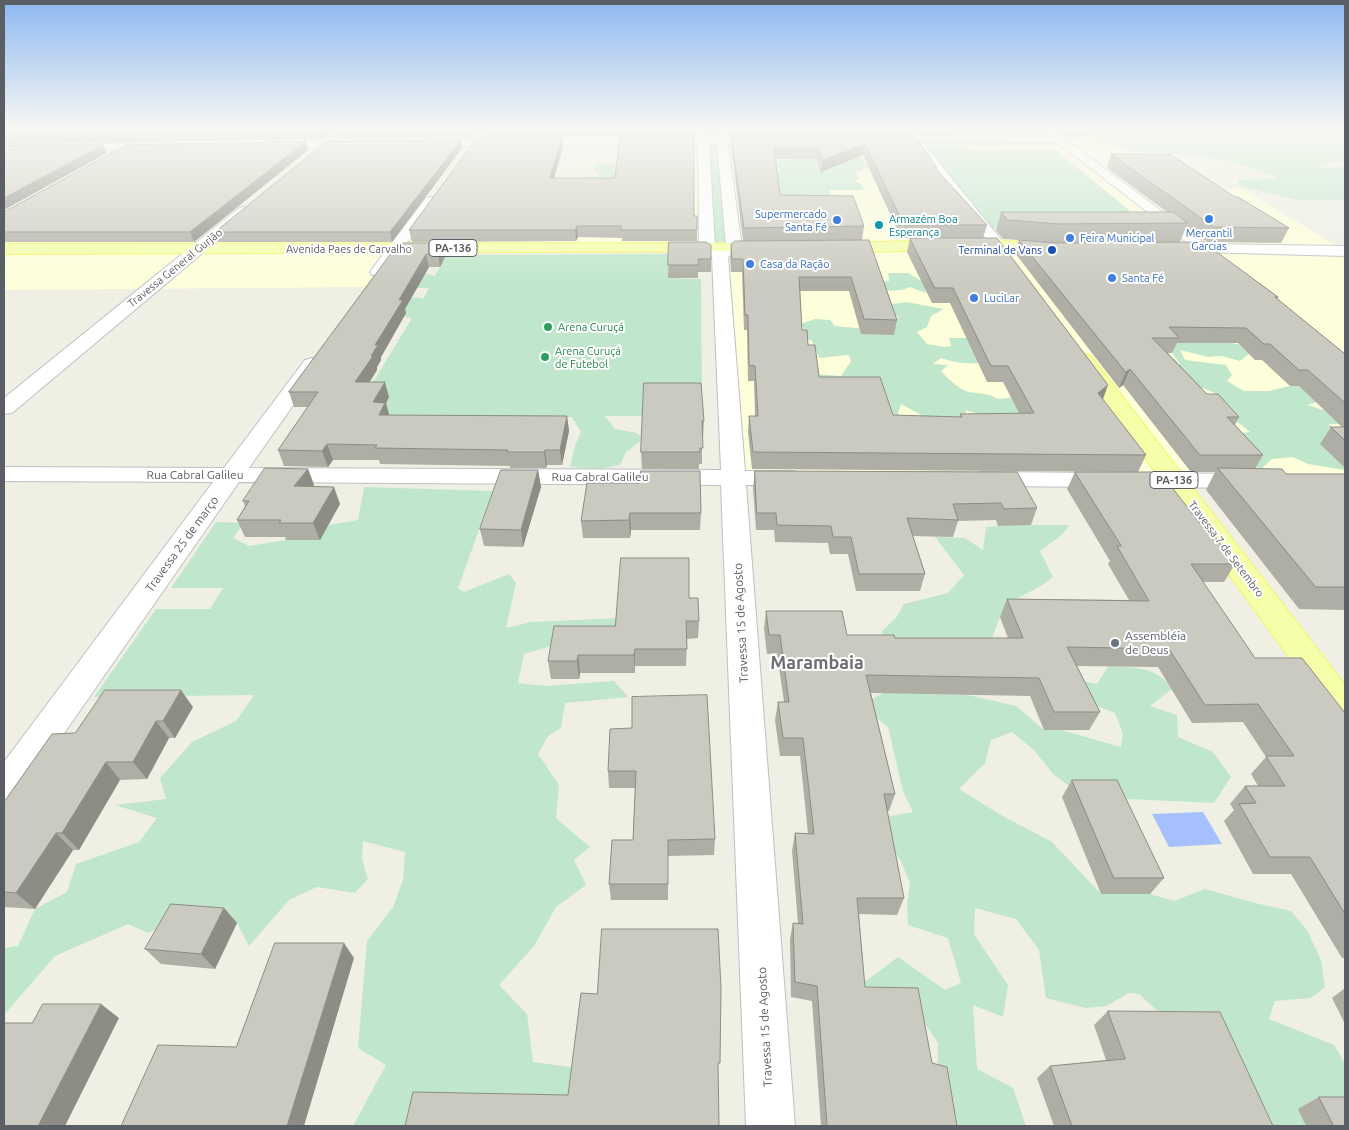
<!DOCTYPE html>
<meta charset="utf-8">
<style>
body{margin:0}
#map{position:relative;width:1349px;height:1130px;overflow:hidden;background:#efefe4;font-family:Ubuntu,sans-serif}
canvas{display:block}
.frame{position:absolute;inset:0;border:5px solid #5c5e65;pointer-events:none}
</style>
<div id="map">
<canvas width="1349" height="1130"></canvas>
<div class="frame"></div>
</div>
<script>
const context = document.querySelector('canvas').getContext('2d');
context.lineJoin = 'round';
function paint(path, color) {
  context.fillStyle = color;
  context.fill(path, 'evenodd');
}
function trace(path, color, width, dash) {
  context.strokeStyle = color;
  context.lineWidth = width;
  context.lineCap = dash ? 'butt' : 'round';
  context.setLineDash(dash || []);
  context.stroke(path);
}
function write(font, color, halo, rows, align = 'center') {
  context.font = font + ' Ubuntu,sans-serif';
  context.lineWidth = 4;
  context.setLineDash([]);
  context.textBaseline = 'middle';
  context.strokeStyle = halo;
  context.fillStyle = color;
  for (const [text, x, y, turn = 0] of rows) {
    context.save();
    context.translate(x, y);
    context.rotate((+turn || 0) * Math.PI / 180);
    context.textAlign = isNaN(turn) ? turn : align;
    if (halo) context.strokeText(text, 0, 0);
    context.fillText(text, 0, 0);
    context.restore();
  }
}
paint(new Path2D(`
 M713 128H1089L1147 167 1197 189H1243L1345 251V482L732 478 719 249H396L367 287 4 290V232L168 219 528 221 659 144H714Z`), '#fdffda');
paint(new Path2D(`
 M703 128H721L723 140 1058 139 1067 145 724 146 734 248H707L704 146 470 148 704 140Z
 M1079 128H1345V162H1334L1313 168 1345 167V200H1297L1239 186 1238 180 1278 178C1257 170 1234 161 1212 158 1168 152 1117 155 1079 128Z
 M927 147H966L969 150H1056L1142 221 1167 230 993 229Z
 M859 153 864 163 872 166 856 173 860 178 854 181 861 184 864 190H829L834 202 778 201 769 172 782 171 772 161Z
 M607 163 639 165 645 176 580 187 583 177H599V173L594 171V164Z
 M669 254 668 278 701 279 702 416H605L615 429 637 433 643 439 626 452 620 465 598 469 570 467 575 446 581 432 572 417 390 418 355 412 412 318 374 313C386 308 410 293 423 299L429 288H409L424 273 435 276 446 255Z
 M888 273H908L925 283 963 289H925L926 293 910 287 902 290 881 291 877 283 889 281Z
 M1065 301 1240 345 1249 354 1240 361 1222 356 1208 357 1180 350 1185 360 1226 365 1232 375 1227 381 1244 391H1269L1290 386H1305L1328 403 1316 402 1308 405 1329 412 1344 420 1339 424H1329L1342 439 1321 444 1345 468V470L1308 464 1293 457 1272 459 1261 469 1243 462 1230 434 1250 432 1231 417 1212 397 1215 393 1161 372 1180 364 1172 353Z
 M906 302 944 309 931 316 927 327 917 332 927 344 945 347 951 346 949 338H967L986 362C970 365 956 363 941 358L933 364 948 365 941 371C948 379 957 387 966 391 977 395 987 391 997 399L1011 398 1019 412 1009 424 966 410 965 424 923 416 901 404 898 413 903 429 815 374 841 376 851 361 849 355 819 358 812 341 803 337 805 331 801 324 815 319 830 320 835 326C855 328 884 332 899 318L885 305Z
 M364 487 493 491 458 588 464 592 509 574 516 583 506 628 531 622 621 618 615 628 524 654 518 683 547 686 614 681 628 697 565 703 561 728 548 736 538 754 559 785 556 818 590 847 574 860 586 885 556 907 534 946 499 985 527 1014 533 1062 601 1071 594 1107 417 1126H353L386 1065 358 1048 367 941 393 907 403 880 405 852 363 841 362 859 368 879 355 893 317 887 289 900 249 946 237 923 185 919 148 933 128 924 55 956 4 1015V948L18 946 35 909 67 892 76 864 139 842 157 818 115 805 166 799 160 778 192 742 236 721 254 695 94 697 156 609H210L223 588H171L216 522 244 523 233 538 249 546 286 540H319L328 525 358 520Z
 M1017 525H1069L1063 534 1040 551 1053 577C1040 589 1024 593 1010 603 999 612 991 642 987 656L893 647 881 632 896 618 904 604 948 593 964 575 935 537 965 538 983 550 986 527Z
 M1108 667C1133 667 1157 666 1172 689L1150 706 1177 715 1178 737 1213 752 1231 777 1214 803 1084 797 1053 774 1034 750 1012 732 991 740 985 763 959 789 1001 815 1052 842 1101 894H1150L1174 901 1205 889 1255 903 1291 911 1307 930 1321 960 1325 987 1311 998 1275 1001 1269 1019 1334 1045 1345 1063V1108L1306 1126H1248L1173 1025 1139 994 1129 993 1106 1006 1086 1008 1046 998 1039 950 1016 919 975 908 974 934 1008 985 1003 1017 973 1005 977 1069 1013 1088 1026 1126H945L937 1080 938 1043 911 1003 859 1002 857 984 866 981 898 957 945 990 961 983 948 938 908 925 907 906 910 883 900 859 887 847 875 819 913 812 903 791 888 727 861 705 883 693 968 695 1016 706 1044 730H1061L1121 747 1123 734 1115 713 1074 697 1070 679 1097 684Z`), '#c0e7cb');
paint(new Path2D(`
 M1203 812 1222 844 1169 847 1152 814Z`), '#a5bfff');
const minor = new Path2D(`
 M698 128H708L709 137H716V128H726L728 137H769L775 140 769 143 728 144 742 248 728 257 745 471H792L801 473 804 478 801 483 792 485H746L795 1126H746L721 485 239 482 17 801 4 806V762L213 482 4 481V467L224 468 305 360 312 358 319 360 322 364 249 468 721 470 712 257 699 248 698 144 425 146 419 143 425 140 698 137ZM709 144H717L726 246 720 249 715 246Z
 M882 136H1058L1064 139 1058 142 878 141 876 139Z
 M362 141 366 142 368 144 366 146 270 148 264 145 270 142Z
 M159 143 163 144 165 146 163 148 4 152V146Z
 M431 197 438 201 384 275H372L370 272 372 269 426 198Z
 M244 207 251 211 249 214 12 413 4 414V398L239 208Z
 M1204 244 1345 246V256L1199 252 1196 249 1199 246Z
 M983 472 1110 473 1119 475 1122 480 1119 485 1110 487 983 486 974 484 971 479 974 474Z
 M1150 473 1247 474 1256 476 1259 481 1256 486 1247 488 1150 487 1141 485 1138 480 1141 475Z`);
const tertiary = new Path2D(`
 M901 128H911L1003 242 1006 245 1003 248H993Z
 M1039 128H1050L1209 246 1212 249 1209 252H1199Z`);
const primary = new Path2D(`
 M956 240H997L1055 245 1060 247 1063 250 1060 253 1055 255 977 249 833 253 828 251 825 248 828 245 833 243Z
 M767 243 772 245 775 248 772 251 4 254V244Z
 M1084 354 1091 356 1345 685V722L1333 718 1077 364 1074 360 1077 356Z`);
trace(minor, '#bebfc6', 2);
trace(tertiary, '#bebfc6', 2);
trace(primary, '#f5f558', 2);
paint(minor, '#fff');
paint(tertiary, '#fff');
paint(primary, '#f5ffaa');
paint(new Path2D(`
 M4 128H480L477 129 470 137 339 139 331 134 321 139 4 144V145Z
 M482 128H694V135L486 137 485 129Z
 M729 128H905L904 134 937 168 936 170 987 225 983 238H901L863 155 821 172 816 159H776L780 195 864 226 862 240 743 241 731 146V135H730Z
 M912 128H1046L1044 134 919 135Z
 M1052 128H1089L1086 137H1065Z
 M305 142 308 150 194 242H4V212Z
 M563 147 554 178 694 216H697V241H622V238L578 237 576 241 412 242 409 230Z
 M462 148 392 242H218L215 232Z
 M1111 154 1235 197 1289 228 1281 243 1207 242 1186 227 1180 242 1278 297 1277 299 1345 354V468L1320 444 1331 427H1342L1299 386H1290L1262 360H1255L1238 343H1177L1172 353H1168L1207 394 1239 417 1235 425 1263 455 1255 469 1286 474H1345V610L1299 609 1206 490 1215 472H1191L1123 385 1119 388 1015 253 1019 240 1003 239 996 231 1001 212H1167L1107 168Z
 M910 238 1102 400 1146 455 1138 472 752 469 748 432 749 416H755L754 381H748L747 330H744L742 272H731L730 258 731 244 869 240 897 320 894 335 861 334 849 291H800L802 330 819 377 893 415 960 417V414L1019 413 1003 382H987L950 303H932L907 252Z
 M669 242 711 259V272H698V278H668Z
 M399 243H444L446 255 440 267H429L405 309 406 313 381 357V360L377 367V370L370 382 389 397 386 403 389 415 567 416 569 431 562 465H547L546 468H510V466L380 464 379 460H333L328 467 284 466 278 450 308 407H294L289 392Z
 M644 383 704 421 703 437H702V464H699V469H642L641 452Z
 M308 469 314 485 313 487 340 504 320 540H286L285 537H245L237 520 245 506 243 501Z
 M538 470 541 487 523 547 484 546 480 529Z
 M755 471 1037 508 1031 525 998 526 996 520 958 521 953 537 913 536 925 574 920 591H856L848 554H830L828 543 775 542 774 530H756L753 488Z
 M1075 472 1209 535 1235 564 1224 582H1203L1255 658 1345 713V958H1342L1291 874H1253L1224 821 1234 810 1230 804 1245 786H1258L1251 774 1266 757 1243 722 1192 723 1158 667 1077 666 1100 712 1089 730H1044L1030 696 871 693 895 794 889 811H887L904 898 897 915 859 914 865 987 932 1063 957 1126H821L812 1001 791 997 790 939 793 923H798L792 851 795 833 808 834 800 756H780L775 720 778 702H784L777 653 767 654 764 629 766 611 847 635 895 638H1008L1000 617 1007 599 1129 600 1108 564 1110 561 1067 489Z
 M587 483 701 513 700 530H631L630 538H583L581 521Z
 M689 598 699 621 698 638 687 639 686 666H635V673H580L579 679H551L548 661 615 626Z
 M193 707 175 738H169L147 779 120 780 79 850H73L35 909 4 907V802L75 733Z
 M610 729 715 839 714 855 668 856V900H611L609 884 633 840 635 788H609L608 771Z
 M1072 780 1164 878 1150 894H1101L1062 797Z
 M224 908 237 923 215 969 161 964 145 949Z
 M1345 988V1024L1332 998Z
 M1108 1011 1273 1126H1054L1037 1078 1050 1066 1106 1060 1094 1025Z
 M1319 1097 1345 1126H1306L1298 1109Z`), '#aeaea5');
paint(new Path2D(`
 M327 128H330L331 134 321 139 318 131Z
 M470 128H480L477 129 470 137 469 129Z
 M562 137 563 147 551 188 550 178Z
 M461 140 462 148 392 242 390 232Z
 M305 142 308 150 194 242 190 232Z
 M865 144 863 155 821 172 823 160Z
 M103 145 107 153 4 210V198Z
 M577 226 578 237 576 241 575 230Z
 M444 243 446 255 440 267 438 254Z
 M426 254 429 267 405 309 406 313 381 357V360L377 367V370L359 397 355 382 371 356 375 345 399 300Z
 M1130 369 1123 385 1119 388 1126 372Z
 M385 382 389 397 386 403 390 418 383 430 373 402Z
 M1108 385 1102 402 1098 393Z
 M567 416 569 431 562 465 560 450Z
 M327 444 333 460 328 467 322 451Z
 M545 450 547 465 546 468 544 452Z
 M308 469 314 485 301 503 294 486Z
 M538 470 541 487 523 547 521 530Z
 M334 487 340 504 320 540 313 523Z
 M630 513 631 530 630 538 629 520Z
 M635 649V673L634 655Z
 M578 655 580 673 579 679 577 661Z
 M181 690 193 707 175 738 163 721Z
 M156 721 169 738 147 779 133 762Z
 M106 762 120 780 79 850 62 833Z
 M56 833 73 850 35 909 16 893Z
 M224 908 237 923 215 969 201 954Z
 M344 943 354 958 304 1126H287Z
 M101 1004 119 1018 65 1126H38Z`), '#8d8d86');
const building = new Path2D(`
 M4 128H327L318 131 4 136Z
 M331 128H470L469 129 337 131Z
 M486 128H668L485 129Z
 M914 134 937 168H935L987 225H904L865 144 823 160 817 148H774L780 195 853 196 864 226 744 228 731 135Z
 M694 136V216H697V230H621V226H577L575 230H409L477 138 562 137 550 178H615L620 137Z
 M461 140 390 232H215L326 142Z
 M305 142 190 232H4V212L126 145Z
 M103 145 4 198V146Z
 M1111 154 1171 155 1235 197H1238L1289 228 1214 227Z
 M1001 212H1173L1188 223 1058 224 1008 220Z
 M910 238H997L1108 385 1098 393 1146 455 753 452 749 416H758L755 366 749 365 748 315H745L743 259H732L731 244 735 241 869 240 897 320 864 319 851 277H799L802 330H807L808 345H815L819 377H880L893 415 962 417 960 414 1034 413 1008 366H991L953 288H935Z
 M1019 240 1056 243 1203 242 1278 297H1275L1345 354V403L1308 370H1299L1270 344H1264L1246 328 1169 327 1179 338H1152L1207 394H1218L1239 417H1227L1263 455H1200L1130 369 1126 372Z
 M669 242H706L711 245V259H698L699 265H668Z
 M399 243H444L438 254H426L399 300H403L375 345H378L371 356H373L355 382H385L373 402 385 403 379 415 567 416 560 450H545L544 452H507L508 450 375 448 377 445 327 444 322 451 278 450 318 392H289Z
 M644 383H701L704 421H702L703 448H700V452H641Z
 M1331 427H1345V440Z
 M265 468 308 469 294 486 334 487 313 523H279L281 520H237L249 501H243Z
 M1218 468 1282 469 1286 474H1345V587H1316Z
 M501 470H538L521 530 480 529Z
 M641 471H700L701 513H630L629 520 581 521 587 483H639Z
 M755 471 1017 472 1037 508 1004 509 1001 503 953 504 958 520 907 518 925 574H859L851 537H833L831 526 777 525 776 513H757Z
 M1075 472H1160L1209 535H1214L1235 564H1191L1255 658H1302L1345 713V914L1310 857H1270L1239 804 1256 803 1245 786H1285L1266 756H1294L1258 704 1205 705 1169 649 1067 647 1100 712H1054L1039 678 866 675 895 794H884L904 898H857L865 987 918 988 932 1063 947 1067 957 1126H827L817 986 795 982 793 923 803 924 795 833 814 834 803 738H783L778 702H789L780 635H769L766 611H842L847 635H894L895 638H1023L1007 599 1149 601 1117 546H1121Z
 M621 558H689V598H698L699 621H686L687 649H635L634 655H578L577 661H548L554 626H615Z
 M105 690H181L163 721H156L133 762H106L62 833H56L16 893 4 892V802L52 734 75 733Z
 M707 695 715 839 668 840V884H609L612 840H633L636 771H608L610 729 632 728V697Z
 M1072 780H1117L1164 878H1114Z
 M171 904 224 908 201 954 145 949Z
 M602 929H718L721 988 720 1063H718L719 1126H405L413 1092 568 1095 581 993 597 994Z
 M275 943H344L287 1126H121L158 1045 236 1047Z
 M43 1004H101L38 1126H4V1023H32Z
 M1108 1011 1220 1012 1273 1126H1072L1050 1066 1125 1059Z
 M1319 1097H1345V1126H1334Z`);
paint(building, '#cacac0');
trace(building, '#8d8d86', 1);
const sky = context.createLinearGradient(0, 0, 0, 286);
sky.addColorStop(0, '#8db8f1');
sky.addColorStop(0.45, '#f8f8f3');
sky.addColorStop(1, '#f8f8f300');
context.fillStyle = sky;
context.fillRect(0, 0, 1349, 286);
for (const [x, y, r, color] of [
 [1209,219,5,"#3f7fe0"],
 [837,220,5,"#3f7fe0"],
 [879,225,5,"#0f9aa8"],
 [1070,238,5,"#3f7fe0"],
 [1052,250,5,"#1a4fb4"],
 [750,264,5,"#3f7fe0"],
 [1112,278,5,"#3f7fe0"],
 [974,298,5,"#3f7fe0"],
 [548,327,5,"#2e9e5b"],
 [545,357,5,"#2e9e5b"],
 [1115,643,5,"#6b7280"]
]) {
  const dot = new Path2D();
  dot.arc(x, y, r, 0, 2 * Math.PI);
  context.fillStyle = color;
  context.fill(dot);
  trace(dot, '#fff', 2);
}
write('11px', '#366cbe', '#fff', [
 ["Supermercado",827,214,"right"],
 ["Santa Fé",827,227,"right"],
 ["Mercantil",1209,233,"center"],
 ["Garcias",1209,246,"center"],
 ["Feira Municipal",1080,238],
 ["Casa da Ração",760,264],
 ["Santa Fé",1122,278],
 ["LuciLar",984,298]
], 'left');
write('11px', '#0d838f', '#fff', [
 ["Armazém Boa",889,219],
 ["Esperança",889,232]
], 'left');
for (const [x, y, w] of [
 [453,248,48],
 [1174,480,48]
]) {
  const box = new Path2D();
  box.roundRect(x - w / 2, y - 8.5, w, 17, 4);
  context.fillStyle = '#fff';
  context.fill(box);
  trace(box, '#5c5e65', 1);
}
write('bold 11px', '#5c5e65', null, [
 ["PA-136",453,248],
 ["PA-136",1174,480]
]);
write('11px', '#5c5e65', '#fff', [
 ["Avenida Paes de Carvalho",349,249],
 ["Travessa General Gurjão",175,268,-39],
 ["Travessa 7 de Setembro",1226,549,53]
]);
write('11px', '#164399', '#fff', [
 ["Terminal de Vans",1042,250]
], 'right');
write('11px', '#27864d', '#fff', [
 ["Arena Curuçá",558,327],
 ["Arena Curuçá",555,351],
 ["de Futebol",555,364]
], 'left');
write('12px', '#5c5e65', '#fff', [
 ["Rua Cabral Galileu",195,475],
 ["Rua Cabral Galileu",600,477],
 ["Travessa 25 de março",182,544,-54],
 ["Travessa 15 de Agosto",741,623,-93],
 ["Travessa 15 de Agosto",765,1027,-93]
]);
write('12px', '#5b616d', '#fff', [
 ["Assembléia",1125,636],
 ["de Deus",1125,650]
], 'left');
write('bold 18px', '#6d6f77', '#fff', [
 ["Marambaia",817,663]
]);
</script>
